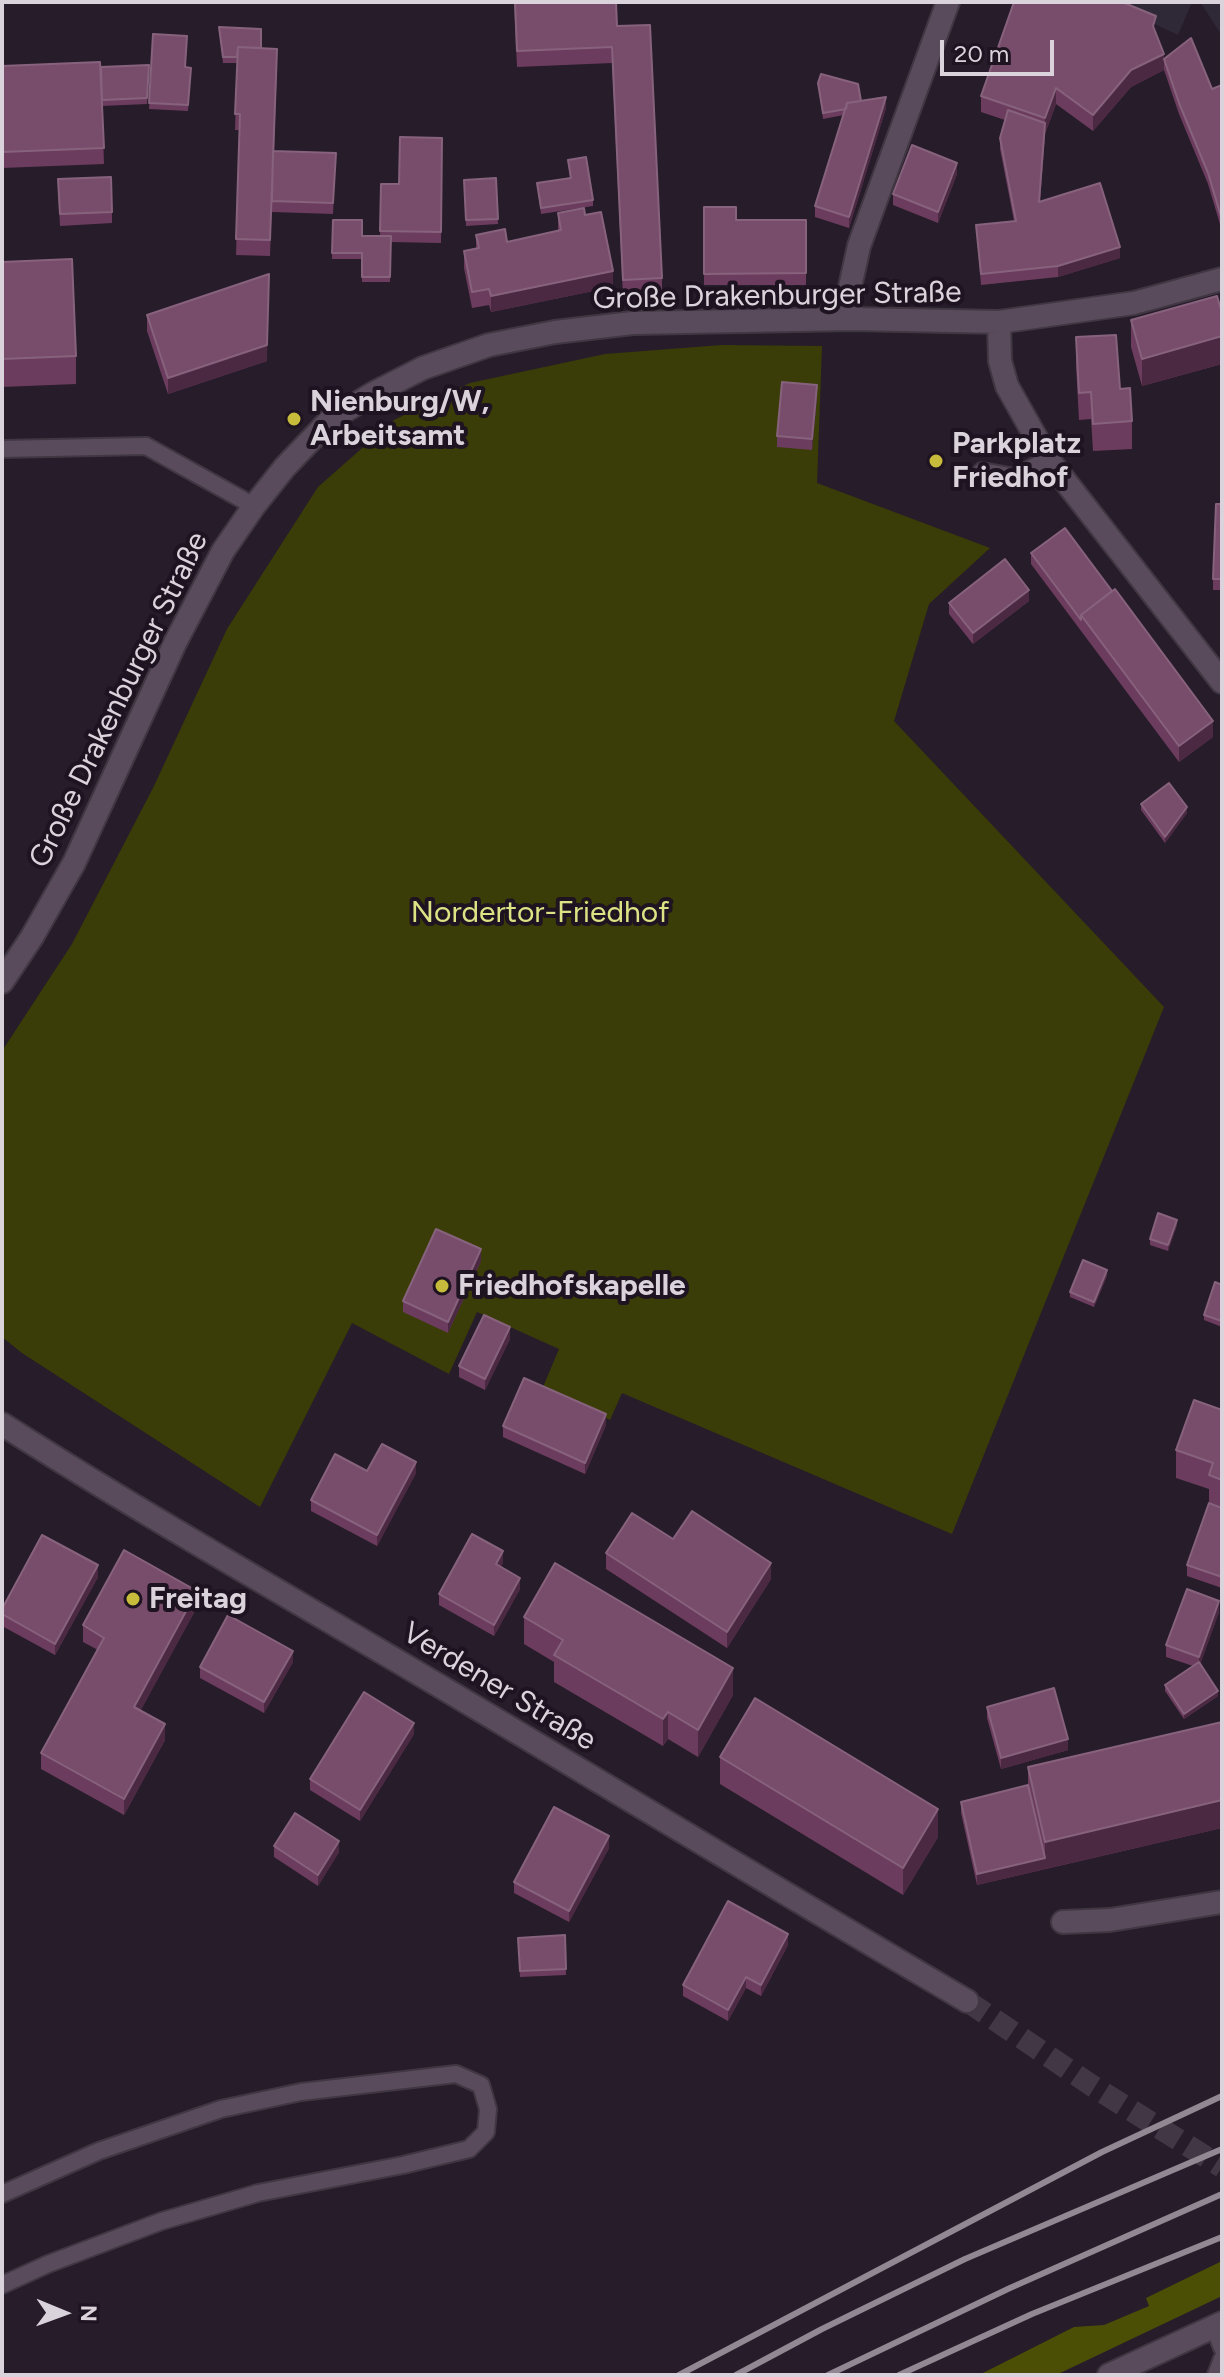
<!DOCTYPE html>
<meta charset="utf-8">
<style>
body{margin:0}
#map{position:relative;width:1224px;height:2377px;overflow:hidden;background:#271c2a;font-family:Figtree,sans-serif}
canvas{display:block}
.frame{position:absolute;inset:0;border:4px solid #dad3dc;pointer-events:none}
.north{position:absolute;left:24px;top:2273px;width:80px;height:80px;-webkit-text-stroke:6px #1e1320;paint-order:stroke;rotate:91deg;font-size:22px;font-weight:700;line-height:32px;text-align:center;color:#dad3dc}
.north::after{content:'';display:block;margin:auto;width:28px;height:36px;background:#dad3dc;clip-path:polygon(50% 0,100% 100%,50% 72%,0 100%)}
.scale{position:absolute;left:940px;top:40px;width:114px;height:36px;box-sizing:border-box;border:4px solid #dad3dc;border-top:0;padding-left:10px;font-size:24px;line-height:28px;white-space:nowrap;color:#dad3dc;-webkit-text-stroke:6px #1e1320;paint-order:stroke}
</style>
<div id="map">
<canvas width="1224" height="2377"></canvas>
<div class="frame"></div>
<div class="north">N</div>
<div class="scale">20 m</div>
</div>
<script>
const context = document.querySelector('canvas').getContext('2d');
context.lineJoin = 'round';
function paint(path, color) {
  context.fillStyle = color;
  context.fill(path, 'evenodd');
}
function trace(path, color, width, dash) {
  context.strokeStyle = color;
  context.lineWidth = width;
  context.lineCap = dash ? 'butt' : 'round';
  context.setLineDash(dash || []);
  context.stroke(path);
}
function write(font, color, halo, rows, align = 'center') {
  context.font = font + ' Figtree,sans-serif';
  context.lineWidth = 8;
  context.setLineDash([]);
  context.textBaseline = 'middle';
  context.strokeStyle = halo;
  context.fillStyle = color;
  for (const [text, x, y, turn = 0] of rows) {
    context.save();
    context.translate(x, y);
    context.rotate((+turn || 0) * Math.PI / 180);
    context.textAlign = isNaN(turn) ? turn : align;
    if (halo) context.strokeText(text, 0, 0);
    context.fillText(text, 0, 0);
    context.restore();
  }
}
paint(new Path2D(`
 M1107 2H1192L1178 35Z
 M1200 2H1222V36Z`), '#2e2837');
paint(new Path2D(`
 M722 345 822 346 817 483 990 548 929 604 894 721 1164 1007 952 1534 622 1393 610 1420 543 1387 559 1349 477 1312 449 1374 352 1323 260 1507 22 1353 2 1337V1051L72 944 154 786 227 629 318 487 394 420 470 383 605 354Z`), '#3a3d07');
paint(new Path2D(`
 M1222 2261V2296L1056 2375H979L1074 2327 1104 2325 1149 2306 1146 2298Z`), '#4b4f05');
trace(new Path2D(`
 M967 2001 1094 2087 1222 2167`), '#423745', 22, [22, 11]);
const service = new Path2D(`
 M2 449 146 446 254 506
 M982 471 1015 477 1048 459
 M2 2194 99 2151 221 2109 301 2092 456 2074 481 2085 488 2109 486 2132 469 2149 403 2165 258 2193 162 2221 48 2264 2 2285
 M1214 2327 1222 2348
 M1216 2375 1222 2359`);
const minor = new Path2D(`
 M852 319 850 287 859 246 948 2
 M999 322 1000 361 1007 386 1048 459 1222 682
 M2 982 32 937 74 863 175 643 223 551 254 506 285 467 330 420 374 393 423 368 489 345 555 332 633 323 852 319 999 322 1134 303 1222 279
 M1063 1922 1110 1920 1222 1902
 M1109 2375 1222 2323`);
const secondary = new Path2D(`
 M2 1424C146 1516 295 1600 443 1688 618 1792 791 1898 967 2001`);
trace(service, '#403742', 20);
trace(minor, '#403742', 26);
trace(secondary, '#403742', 26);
trace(service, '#594b5b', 16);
trace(minor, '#594b5b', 22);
trace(secondary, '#594b5b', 22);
trace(new Path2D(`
 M679 2375 1102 2152 1222 2096
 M736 2375 822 2329 965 2259 1222 2149
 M828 2375 1010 2288 1222 2194
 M899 2375 1032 2314 1222 2237`), '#918893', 6);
paint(new Path2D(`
 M514 2H616L617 26 662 278V294L623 296 612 63 517 67Z
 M219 27 261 48 277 65 274 151 336 153 333 214 272 212V201L270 256 236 255 240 130H235L237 63H223Z
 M1156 33 1164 59 1212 89 1222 85V231L1208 184 1179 114 1164 70 1131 87 1093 131 1056 104 1045 134 1040 202 1120 258 1058 277 981 285 976 225 1014 221 1000 149V138L1005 120 981 112V96Z
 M153 34 185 67 191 68 188 111 149 109Z
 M149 65 147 104 102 106 104 164 2 168V66L101 67Z
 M818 83 861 101 886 108 849 228 815 217V206L844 115 823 119Z
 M442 138 441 243 391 242 390 282H362V259H332V253L380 236 381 184H399Z
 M568 160 593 200V206L541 214 537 183 570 178Z
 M957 174 938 223 893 205V194Z
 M496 178 498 224 466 226 464 180Z
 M58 190 112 212V223L60 226Z
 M704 207 736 220H806V285H704Z
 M558 213 585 215 613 287 491 312 489 305 472 308 464 268V251L476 249V235L507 242 558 231Z
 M2 262 76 356V384L2 387Z
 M1222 313V364L1142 386 1131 347V320Z
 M147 315 267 361 168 394 147 331Z
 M1076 337 1132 421V449L1093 451 1091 419 1079 420 1076 365Z
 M817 396 812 450 777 447V436Z
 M1222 504V590H1213V579Z
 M1031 553 1213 737 1179 762 1031 564Z
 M1029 601 973 644 949 614V603Z
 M1141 804 1187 813 1165 843 1141 810Z
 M1177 1225 1168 1251 1150 1245V1239Z
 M481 1261 448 1333 403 1312V1301Z
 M1107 1276 1094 1307 1070 1297V1292Z
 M1222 1285V1327L1204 1320V1315Z
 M510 1339 485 1390 459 1377V1366Z
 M1222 1410V1507L1209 1502V1489L1176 1478V1450Z
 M606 1425 585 1474 503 1437V1426Z
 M367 1471 416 1473 377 1546 311 1511V1500Z
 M1222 1508V1588L1187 1576V1565Z
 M673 1539 771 1579 727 1648 606 1569V1553Z
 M503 1563 500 1567 520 1589 494 1636 439 1605V1594Z
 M98 1577 55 1655 2 1626V1609Z
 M197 1607 140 1711 165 1740 124 1815 41 1769V1753L98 1650 83 1642V1625Z
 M1219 1612 1200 1664 1218 1696 1184 1719 1165 1691V1685L1193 1666 1166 1657V1645Z
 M524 1617 733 1695 698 1757 668 1739 663 1746 554 1682V1662L524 1644Z
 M293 1662 264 1713 200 1678V1667Z
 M987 1707 1068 1750 1001 1769 987 1718Z
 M414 1734 360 1821 310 1790V1779Z
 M720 1757 938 1837 903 1895 720 1784Z
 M1028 1767 1222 1828 977 1885 961 1813V1802L1028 1786Z
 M274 1846 339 1852 318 1886 274 1857Z
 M609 1848 569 1922 514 1893V1882Z
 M565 1935 566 1975 520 1977 518 1938Z
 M788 1945 761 1996 746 1988 728 2021 683 1996V1985Z`), '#6c3c5e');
paint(new Path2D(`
 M1164 54V70L1131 87 1093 131V115L1131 70Z
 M1056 88V104L1045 134 1039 213 1045 118Z
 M886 97V108L849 228V217Z
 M957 163V174L938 223V212Z
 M1120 247V258L1058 277V266Z
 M613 271V287L491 312V296Z
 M269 274 267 361 168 394V378Z
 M1222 336V364L1142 386V359Z
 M817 385V396L812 450V439Z
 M1029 590V601L973 644V633Z
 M1213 721V737L1179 762V746Z
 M1187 807V813L1165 843V837Z
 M1177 1220V1225L1168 1251V1245Z
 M481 1249V1261L448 1333V1322Z
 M1107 1270V1276L1094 1307V1302Z
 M510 1327V1339L485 1390V1379Z
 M606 1414V1425L585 1474V1463Z
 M416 1462V1473L377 1546V1535Z
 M503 1551V1563L496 1575V1564Z
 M771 1563V1579L727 1648V1632Z
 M98 1565V1577L55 1655V1644Z
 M520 1578V1589L494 1636V1625Z
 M197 1591V1607L134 1723V1707Z
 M1219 1601V1612L1199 1668V1657Z
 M293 1651V1662L264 1713V1702Z
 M733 1668V1695L698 1757V1730Z
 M1218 1691V1696L1184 1719V1714Z
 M668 1712V1739L663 1746V1719Z
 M414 1723V1734L360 1821V1810Z
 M165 1724V1740L124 1815V1799Z
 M1068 1739V1750L1001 1769V1758Z
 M1222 1800V1828L1045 1869V1842Z
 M938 1809V1837L903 1895V1868Z
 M609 1836V1848L569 1922V1911Z
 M339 1841V1852L318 1886V1875Z
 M1045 1858V1869L977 1885V1874Z
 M788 1934V1945L761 1996V1985Z
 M746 1977V1988L728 2021V2010Z`), '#4c2943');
const building = new Path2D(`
 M515 2H616L617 26 650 25 662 278 623 280 612 47 517 51Z
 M1014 2H1122L1156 16 1153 26 1164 54 1131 70 1093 115 1056 88 1045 118 981 96Z
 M219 27 261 29V48L238 47 237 57H223Z
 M153 34 187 36 185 67 191 68 188 105 149 103Z
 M1191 38 1212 89 1222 85V220L1208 173 1179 103 1164 59Z
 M238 47 277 49 270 240 236 239 240 114H235Z
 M100 62 104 148 2 152V66Z
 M149 65 147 98 102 100 101 67Z
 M821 74 858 84 861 101 847 103 846 109 823 113 818 83Z
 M886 97 849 217 815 206 847 103Z
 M1008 110 1045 123 1039 202 1100 183 1120 247 1058 266 981 274 976 225 1016 221 1000 138Z
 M400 137 442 138 441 232 380 231 381 184H399Z
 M912 145 957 163 938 212 893 194Z
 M273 151 336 153 333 203 272 201Z
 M586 157 593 200 541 208 537 183 571 178 568 160Z
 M111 177 112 212 60 214 58 179Z
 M496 178 498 219 466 220 464 180Z
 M704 207H736V220H806V273L704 274Z
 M584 208 585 215 601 212 613 271 491 296 489 289 472 292 464 251 479 248 476 235 505 229 507 242 561 230 558 213Z
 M333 220H362V236H391L390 277H362V253H332Z
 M72 259 76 356 2 359V262Z
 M269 274 267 345 168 378 147 315Z
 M1217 296 1222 313V336L1142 359 1131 320Z
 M1116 335 1120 389 1130 388 1132 421 1093 424 1091 392 1079 393 1076 337Z
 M782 382 817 385 812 439 777 436Z
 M1216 504H1222V579H1213Z
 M1065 528 1112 591 1081 615V620L1031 553Z
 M1005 559 1029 590 973 633 949 603Z
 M1115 589 1213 721 1179 746 1081 615Z
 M1169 783 1187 807 1165 837 1141 804Z
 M1158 1213 1177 1220 1168 1245 1150 1239Z
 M436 1229 481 1249 448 1322 403 1301Z
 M1083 1260 1107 1270 1094 1302 1070 1292Z
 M1215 1282 1222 1285V1321L1204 1315Z
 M484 1315 510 1327 485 1379 459 1366Z
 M524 1378 606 1414 585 1463 503 1426Z
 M1194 1400 1222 1410V1480L1209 1475 1213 1463 1176 1450Z
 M382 1444 416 1462 377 1535 311 1500 335 1454 367 1471Z
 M1209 1503 1222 1508V1577L1187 1565Z
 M692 1511 771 1563 727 1632 606 1553 632 1513 673 1539Z
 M472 1534 503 1551 496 1564 520 1578 494 1625 439 1594Z
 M42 1535 98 1565 55 1644 2 1614V1609Z
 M124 1550 197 1591 134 1707 165 1724 124 1799 41 1753 104 1638 83 1625Z
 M555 1563 733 1668 698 1730 668 1712 663 1719 554 1655 563 1640 524 1617Z
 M1187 1589 1219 1601 1199 1657 1166 1645Z
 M228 1615 293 1651 264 1702 200 1667Z
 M1199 1662 1218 1691 1184 1714 1165 1685Z
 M1054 1688 1068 1739 1001 1758 987 1707Z
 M364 1692 414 1723 360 1810 310 1779Z
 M755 1698 938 1809 903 1868 720 1757Z
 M1222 1722V1800L1045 1842 1028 1767Z
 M1028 1785 1045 1858 977 1874 961 1802Z
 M554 1807 609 1836 569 1911 514 1882Z
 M295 1813 339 1841 318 1875 274 1846Z
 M728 1901 788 1934 761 1985 746 1977 728 2010 683 1985Z
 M565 1935 566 1969 520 1971 518 1938Z`);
paint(building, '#784d6b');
trace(building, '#87627d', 2);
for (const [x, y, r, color] of [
 [294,419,8,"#c7bb3b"],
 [936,461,8,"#c7bb3b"],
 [442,1286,8,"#c7bb3b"],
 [133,1599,8,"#c7bb3b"]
]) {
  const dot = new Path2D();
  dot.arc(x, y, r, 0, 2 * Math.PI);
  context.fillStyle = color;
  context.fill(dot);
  trace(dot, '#1e1320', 3);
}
write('30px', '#dad3dc', '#1e1320', [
 ["Große Drakenburger Straße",777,296,-1],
 ["Große Drakenburger Straße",119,700,-64],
 ["Verdener Straße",499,1687,31]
]);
write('bold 30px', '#dad3dc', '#1e1320', [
 ["Nienburg/W,",310,402],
 ["Arbeitsamt",310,436],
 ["Parkplatz",952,444],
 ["Friedhof",952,478],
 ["Friedhofskapelle",458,1286],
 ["Freitag",149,1599]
], 'left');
write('30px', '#dbe385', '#1e1320', [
 ["Nordertor-Friedhof",540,913]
]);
</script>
